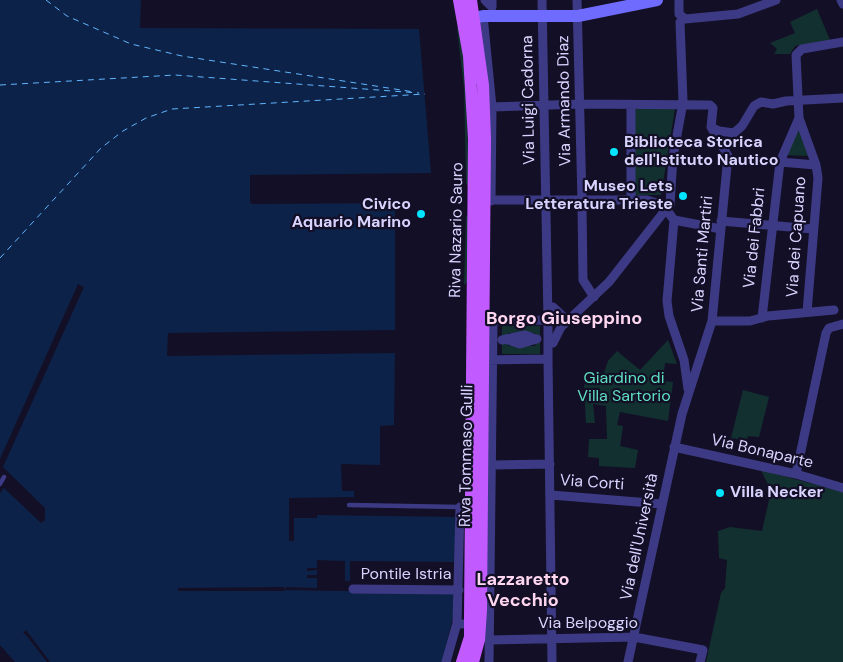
<!DOCTYPE html>
<meta charset="utf-8">
<style>
body{margin:0}
canvas{display:block;background:#130f26}
</style>
<canvas width="843" height="662"></canvas>
<script>
const ctx = document.querySelector('canvas').getContext('2d');
ctx.lineJoin = 'round';
function paint(path, color) {
  ctx.fillStyle = color;
  ctx.fill(path, 'evenodd');
}
function poly(rows) {
  const path = new Path2D();
  for (const r of rows) {
    path.moveTo(r[0], r[1]);
    for (let i = 2; i < r.length; i += 2) path.lineTo(r[i], r[i + 1]);
  }
  return path;
}
function strokePath(path, color, width, dash) {
  ctx.strokeStyle = color;
  ctx.lineWidth = width;
  ctx.lineCap = dash ? 'butt' : 'round';
  ctx.setLineDash(dash || []);
  ctx.stroke(path);
}
function label(font, color, halo, rows, align = 'center') {
  ctx.font = font + ' "DM Sans",sans-serif';
  ctx.lineWidth = 4.5;
  ctx.setLineDash([]);
  ctx.textBaseline = 'middle';
  ctx.strokeStyle = halo;
  ctx.fillStyle = color;
  for (const [text, x, y, turn = 0] of rows) {
    ctx.save();
    ctx.translate(x, y);
    ctx.rotate((+turn || 0) * Math.PI / 180);
    ctx.textAlign = isNaN(turn) ? turn : align;
    if (halo) ctx.strokeText(text, 0, 0);
    ctx.fillText(text, 0, 0);
    ctx.restore();
  }
}
paint(poly([
 [817,9,830,40,795,46,790,54,774,54,777,49,770,43,795,33,790,22],
 [457,28,460,28,466,73,469,186,466,184,464,88],
 [635,109,675,109,661,195,635,195],
 [799,125,808,156,786,155],
 [466,216,469,217,468,281,464,285],
 [502,326,540,326,540,338,536,338,535,333,508,333,507,338,502,338],
 [668,340,677,364,665,363,663,381,673,382,668,421,620,412,617,425,623,426,620,446,638,450,635,468,599,466,599,458,588,457,589,439,607,439,606,406,593,404,595,423,586,423,584,386,587,379,595,377,596,372,604,373,608,361,617,351,640,370],
 [536,341,540,341,540,354,502,354,502,342,507,342,508,346,535,346],
 [743,390,769,397,759,437,748,436,747,439,739,437,738,439,731,438],
 [761,470,843,492,843,662,706,662,721,593,725,588,727,560,719,558,718,531,730,527,762,531,771,491]
]), '#12302f');
paint(poly([
 [0,0,141,0,140,28,419,29,431,173,250,175,250,202,252,204,395,203,395,330,168,333,167,356,395,353,394,425,380,426,380,465,341,464,342,491,354,491,354,497,289,498,289,541,294,541,294,518,317,518,317,515,455,517,455,562,350,561,350,581,345,581,345,561,317,560,317,568,307,568,307,571,317,570,317,575,307,575,307,578,317,578,317,588,286,587,285,590,455,593,455,609,442,662,50,662,26,630,23,633,26,635,47,662,15,662,0,645,0,493,4,488,41,523,45,520,45,508,3,467,84,287,78,284,0,459]
]), '#0c2248');
paint(poly([
 [284,587,285,591,178,591,178,588]
]), '#130f26');
strokePath(poly([
 [46,0,67,16,131,44,182,56,414,92],
 [0,85,175,75,419,93],
 [0,258,101,148,123,131,146,118,172,109,425,94]
]), '#62b6ff', 1, [6, 5]);
strokePath(poly([
 [0,484,4,477],
 [349,505,460,507]
]), '#3d3a85', 4.5);
strokePath(poly([
 [485,0,492,7,492,0],
 [542,0,548,320],
 [577,0,582,201],
 [679,0,679,14,685,19,738,14,776,0],
 [841,0,843,4],
 [483,16,492,107,491,201],
 [680,22,683,101],
 [492,107,581,104,710,105,713,108,711,127,728,156,712,321,682,414,628,662],
 [631,108,631,197],
 [799,118,780,162,816,165,799,118,796,55,802,49,843,42],
 [711,127,719,131,734,133,742,126,754,106,761,102,773,104,786,101,843,98],
 [481,200,647,200,663,205,674,220],
 [582,205,583,280,594,297],
 [670,205,673,157,682,108],
 [674,220,667,301,669,316,684,360,688,389],
 [674,220,721,229],
 [721,221,813,229],
 [553,307,568,321],
 [807,312,818,178,816,165],
 [762,318,780,162],
 [548,320,548,359,484,360,472,321,548,320],
 [712,321,750,321,768,316,834,310],
 [502,340,525,335,535,339],
 [508,340,520,344,537,339],
 [553,343,561,327,609,282,663,213],
 [548,359,552,662],
 [674,447,796,474,843,488],
 [492,465,550,464],
 [796,474,826,333,829,328,843,324],
 [551,495,662,504],
 [353,589,459,590],
 [457,623,460,507],
 [489,640,634,637,703,650,700,662],
 [446,662,457,623,462,624],
 [489,662,493,321]
]), '#3d3a85', 9);
strokePath(poly([
 [464,20,483,16,578,16,657,0]
]), '#6f6bff', 12);
strokePath(poly([
 [459,0,469,56,474,139,470,619,470,637,462,662],
 [471,0,483,85,485,139,481,610,479,640,473,662]
]), '#c25bff', 12);
for (const [x, y, r, color] of [
 [614,152,5,"#00e5ff"],
 [683,196,5,"#00e5ff"],
 [421,214,5,"#00e5ff"],
 [720,493,5,"#00e5ff"]
]) {
  const dot = new Path2D();
  dot.arc(x, y, r, 0, 2 * Math.PI);
  ctx.fillStyle = color;
  ctx.fill(dot);
  strokePath(dot, '#130f26', 2);
}
label('16px', '#d9d4ff', '#130f26', [
 ["Via Luigi Cadorna",529,100,-91],
 ["Via Armando Diaz",565,101,-91],
 ["Riva Nazario Sauro",457,230,-89],
 ["Via dei Capuano",797,237,-86],
 ["Via dei Fabbri",755,238,-84],
 ["Via Santi Martiri",703,254,-85],
 ["Via Bonaparte",762,452,13],
 ["Riva Tommaso Gulli",467,456,-89],
 ["Via Corti",592,483,4],
 ["Via dell'Università",640,537,-78],
 ["Pontile Istria",406,575],
 ["Via Belpoggio",588,624]
]);
label('bold 16px', '#d9d4ff', '#130f26', [
 ["Biblioteca Storica",624,143],
 ["dell'Istituto Nautico",624,161],
 ["Museo Lets",673,187,"right"],
 ["Letteratura Trieste",673,205,"right"],
 ["Civico",411,205,"right"],
 ["Aquario Marino",411,223,"right"],
 ["Villa Necker",730,493]
], 'left');
label('16px', '#5fe0c0', '#130f26', [
 ["Giardino di",624,379],
 ["Villa Sartorio",624,397]
]);
label('bold 18px', '#ffd6f0', '#130f26', [
 ["Borgo Giuseppino",564,319],
 ["Lazzaretto",523,580],
 ["Vecchio",523,601]
]);
</script>
